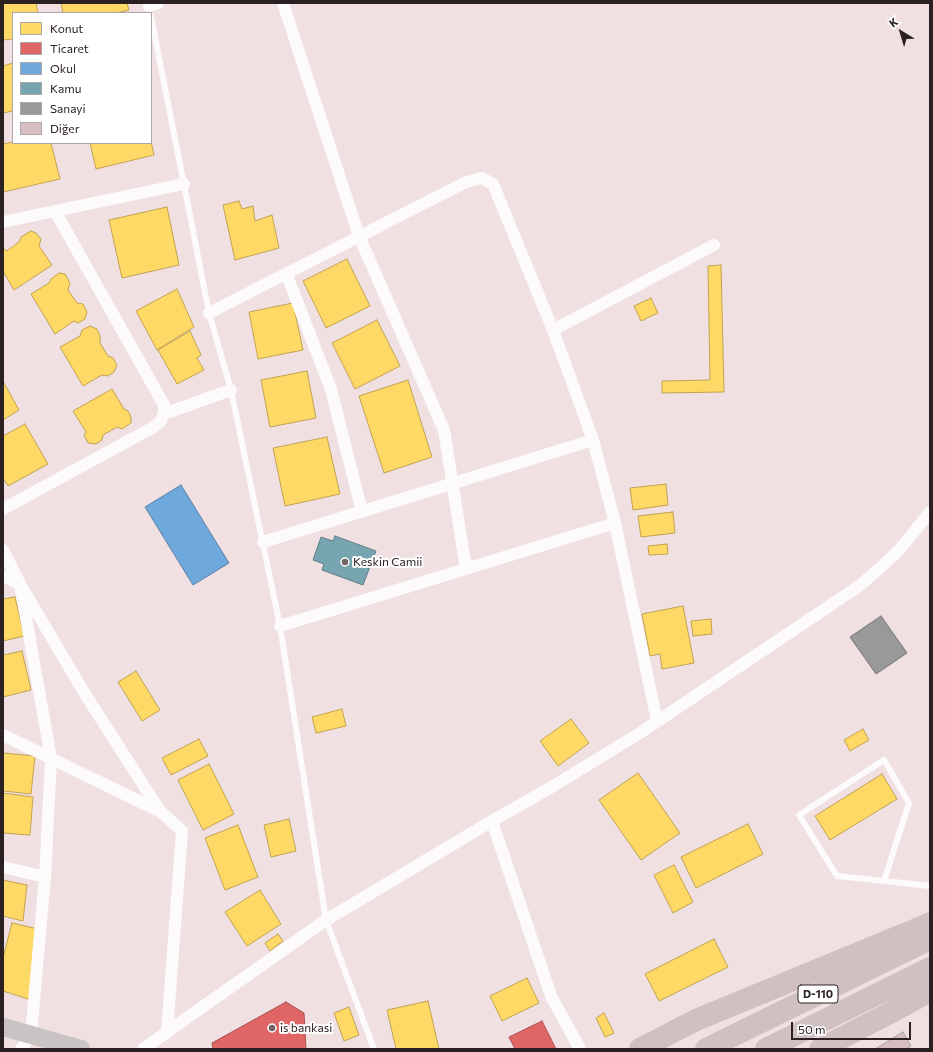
<!DOCTYPE html>
<meta charset="utf-8">
<style>
body{margin:0}
#map{position:relative;width:933px;height:1052px;overflow:hidden;background:#f0e0e2;font-family:Commissioner,sans-serif}
canvas{display:block}
.frame{position:absolute;inset:0;border:4px solid #2c2122;pointer-events:none}
.legend{position:absolute;left:12px;top:12px;width:140px;height:132px;box-sizing:border-box;background:#fff;border:1px solid #aba6a7;margin:0;padding:5px 7px;list-style:none;font-size:12px;color:#2c2122}
.legend li{display:flex;align-items:center;gap:8px;height:20px}
.legend b{width:20px;border:1px solid #aba6a7}
.north{position:absolute;left:881px;top:12px;width:40px;height:40px;-webkit-text-stroke:3px #fff;paint-order:stroke;rotate:322deg;font-size:11px;font-weight:700;line-height:16px;text-align:center;color:#2c2122}
.north::after{content:'';display:block;margin:auto;width:14px;height:18px;background:#2c2122;clip-path:polygon(50% 0,100% 100%,50% 72%,0 100%)}
.scale{position:absolute;left:791px;top:1022px;width:120px;height:18px;box-sizing:border-box;border:2px solid #2c2122;border-top:0;padding-left:5px;font-size:12px;line-height:14px;white-space:nowrap;color:#2c2122;-webkit-text-stroke:3px #fff;paint-order:stroke}
</style>
<div id="map">
<canvas width="933" height="1052"></canvas>
<div class="frame"></div>
<ul class="legend">
<li><b style="height:11px;background:#ffd966"></b>Konut</li>
<li><b style="height:11px;background:#e06666"></b>Ticaret</li>
<li><b style="height:11px;background:#6fa8dc"></b>Okul</li>
<li><b style="height:11px;background:#76a5af"></b>Kamu</li>
<li><b style="height:11px;background:#999"></b>Sanayi</li>
<li><b style="height:11px;background:#d6bec2"></b>Diğer</li>
</ul>
<div class="north">K</div>
<div class="scale">50 m</div>
</div>
<script>
const ctx = document.querySelector('canvas').getContext('2d');
ctx.lineJoin = 'round';
function paint(path, color) {
  ctx.fillStyle = color;
  ctx.fill(path, 'evenodd');
}
function poly(rows) {
  const path = new Path2D();
  for (const r of rows) {
    path.moveTo(r[0], r[1]);
    for (let i = 2; i < r.length; i += 2) path.lineTo(r[i], r[i + 1]);
  }
  return path;
}
function strokePath(path, color, width, dash) {
  ctx.strokeStyle = color;
  ctx.lineWidth = width;
  ctx.lineCap = dash ? 'butt' : 'round';
  ctx.setLineDash(dash || []);
  ctx.stroke(path);
}
function label(font, color, halo, rows, align = 'center') {
  ctx.font = font + ' Commissioner,sans-serif';
  ctx.lineWidth = 4;
  ctx.setLineDash([]);
  ctx.textBaseline = 'middle';
  ctx.strokeStyle = halo;
  ctx.fillStyle = color;
  for (const [text, x, y, turn = 0] of rows) {
    ctx.save();
    ctx.translate(x, y);
    ctx.rotate((+turn || 0) * Math.PI / 180);
    ctx.textAlign = isNaN(turn) ? turn : align;
    if (halo) ctx.strokeText(text, 0, 0);
    ctx.fillText(text, 0, 0);
    ctx.restore();
  }
}
const homes = poly([
 [3,3,36,3,38,13,13,13,13,39,3,40,3,3],
 [61,3,127,3,129,10,116,13,63,13,61,3],
 [13,63,13,111,3,113,3,66,13,63],
 [151,141,154,155,96,169,90,143,151,143,151,141],
 [13,142,13,143,51,143,60,179,3,192,3,144,13,142],
 [239,201,242,209,253,206,255,221,272,215,279,248,235,260,223,205,239,201],
 [167,207,179,265,122,278,109,220,167,207],
 [31,231,36,233,41,239,39,246,52,265,14,290,3,271,3,248,7,251,20,241,21,237,31,231],
 [347,259,370,306,326,328,303,281,347,259],
 [721,265,724,392,662,393,662,381,710,380,708,266,721,265],
 [59,273,65,274,70,283,68,290,77,303,83,304,87,312,85,319,78,323,74,321,55,334,31,294,49,283,51,279,59,273],
 [177,289,194,327,157,350,136,311,177,289],
 [651,298,658,313,641,321,634,306,651,298],
 [293,303,303,350,258,359,249,312,293,303],
 [377,320,400,366,355,389,332,343,377,320],
 [90,326,97,329,100,336,100,343,108,356,113,358,117,365,114,372,108,376,102,375,83,386,60,347,80,336,82,330,90,326],
 [190,331,201,355,197,358,204,370,177,384,158,350,190,331],
 [307,371,316,418,270,427,261,380,307,371],
 [408,380,432,457,384,473,359,396,408,380],
 [3,381,19,410,3,420,3,381],
 [112,389,124,409,128,411,131,417,131,423,122,429,117,427,103,435,102,440,96,444,88,443,84,435,86,432,73,411,112,389],
 [25,424,48,464,8,486,3,478,3,436,25,424],
 [327,437,340,494,285,506,273,448,327,437],
 [666,484,668,505,633,510,630,488,666,484],
 [673,512,675,533,641,537,638,516,673,512],
 [667,544,668,554,649,555,648,546,667,544],
 [15,597,24,636,3,641,3,599,15,597],
 [683,606,694,663,662,669,660,654,650,656,642,614,683,606],
 [711,619,712,634,693,636,691,621,711,619],
 [22,651,31,690,3,697,3,655,22,651],
 [136,671,160,710,142,721,118,682,136,671],
 [342,709,346,726,316,733,312,717,342,709],
 [571,719,589,743,558,766,540,741,571,719],
 [863,729,869,740,850,751,844,740,863,729],
 [199,739,208,756,171,775,162,758,199,739],
 [3,753,35,756,31,794,3,791,3,753],
 [209,764,234,814,203,830,178,780,209,764],
 [638,773,680,833,641,860,599,800,638,773],
 [882,774,897,799,830,840,815,816,882,774],
 [3,793,33,797,30,835,3,833,3,793],
 [289,819,296,851,271,857,264,825,289,819],
 [748,824,763,854,696,888,681,857,748,824],
 [238,825,258,877,225,890,205,838,238,825],
 [674,865,693,902,673,913,654,875,674,865],
 [3,880,27,885,23,921,3,916,3,880],
 [260,890,281,924,247,946,225,912,260,890],
 [12,923,38,929,31,1000,3,991,3,958,12,923],
 [278,934,283,941,270,951,265,943,278,934],
 [714,939,728,967,659,1001,645,974,714,939],
 [527,978,539,1003,502,1021,490,996,527,978],
 [428,1001,439,1049,396,1049,387,1010,428,1001],
 [349,1007,359,1035,344,1041,334,1013,349,1007],
 [604,1013,614,1033,605,1037,596,1018,604,1013]
]);
paint(homes, '#ffd966');
strokePath(homes, '#c0a252', 1);
const shops = poly([
 [286,1002,304,1013,306,1049,213,1049,212,1043,286,1002],
 [542,1021,556,1049,515,1049,509,1037,542,1021]
]);
paint(shops, '#e06666');
strokePath(shops, '#aa5152', 1);
const schools = poly([
 [181,485,229,563,193,585,145,507,181,485]
]);
paint(schools, '#6fa8dc');
strokePath(schools, '#5b80a4', 1);
const public = poly([
 [335,536,376,551,363,585,322,570,324,564,313,560,321,537,333,541,335,536]
]);
paint(public, '#76a5af');
strokePath(public, '#607d85', 1);
const industry = poly([
 [881,616,907,653,876,674,850,637,881,616]
]);
paint(industry, '#999');
strokePath(industry, '#787575', 1);
const building = poly([
 [903,1032,911,1046,906,1049,875,1049,903,1032]
]);
paint(building, '#d6bec2');
strokePath(building, '#aca0a2', 1);
strokePath(poly([
 [151,16,209,313,231,390,280,626,326,920,374,1049],
 [884,881,909,803,884,760,799,815,837,876,884,881,930,886]
]), '#fdfafb', 6);
strokePath(poly([
 [283,3,359,236,444,430,466,569],
 [149,6,158,3],
 [55,211,184,184],
 [3,222,55,211,164,405,164,414,160,422,152,428,3,509],
 [286,273,331,389,362,512],
 [209,313,466,182,482,178,493,184,553,330,593,440,615,523,657,721],
 [553,330,714,245],
 [164,414,231,390],
 [263,542,593,440],
 [3,550,20,584,85,694,160,811],
 [3,576,20,584,51,758,45,877,31,1035,21,1049],
 [280,626,615,523],
 [3,735,161,812,182,831,167,1033],
 [492,821,551,996,580,1049],
 [3,867,45,877],
 [143,1049,326,920,492,821,555,785,640,733,859,586,880,568,900,549,930,512]
]), '#fdfafb', 12);
strokePath(poly([
 [3,1027,81,1049]
]), '#c9c3c4', 18);
strokePath(poly([
 [640,1049,696,1020,912,931,930,923],
 [706,1049,930,939],
 [766,1049,930,968],
 [820,1049,884,1016,930,991]
]), '#d0c0c2', 22);
for (const [x, y, r, color] of [
 [345,562,4,"#716465"],
 [272,1028,4,"#716465"]
]) {
  const dot = new Path2D();
  dot.arc(x, y, r, 0, 2 * Math.PI);
  ctx.fillStyle = color;
  ctx.fill(dot);
  strokePath(dot, '#fff', 1.5);
}
for (const [x, y, w] of [
 [818,994,40]
]) {
  const box = new Path2D();
  box.roundRect(x - w / 2, y - 9, w, 18, 3);
  ctx.fillStyle = '#fff';
  ctx.fill(box);
  strokePath(box, '#2c2122', 1);
}
label('bold 11px', '#2c2122', null, [
 ["D-110",818,994]
]);
label('12px', '#2c2122', '#fff', [
 ["Keskin Camii",353,562],
 ["is bankasi",280,1028]
], 'left');
</script>
